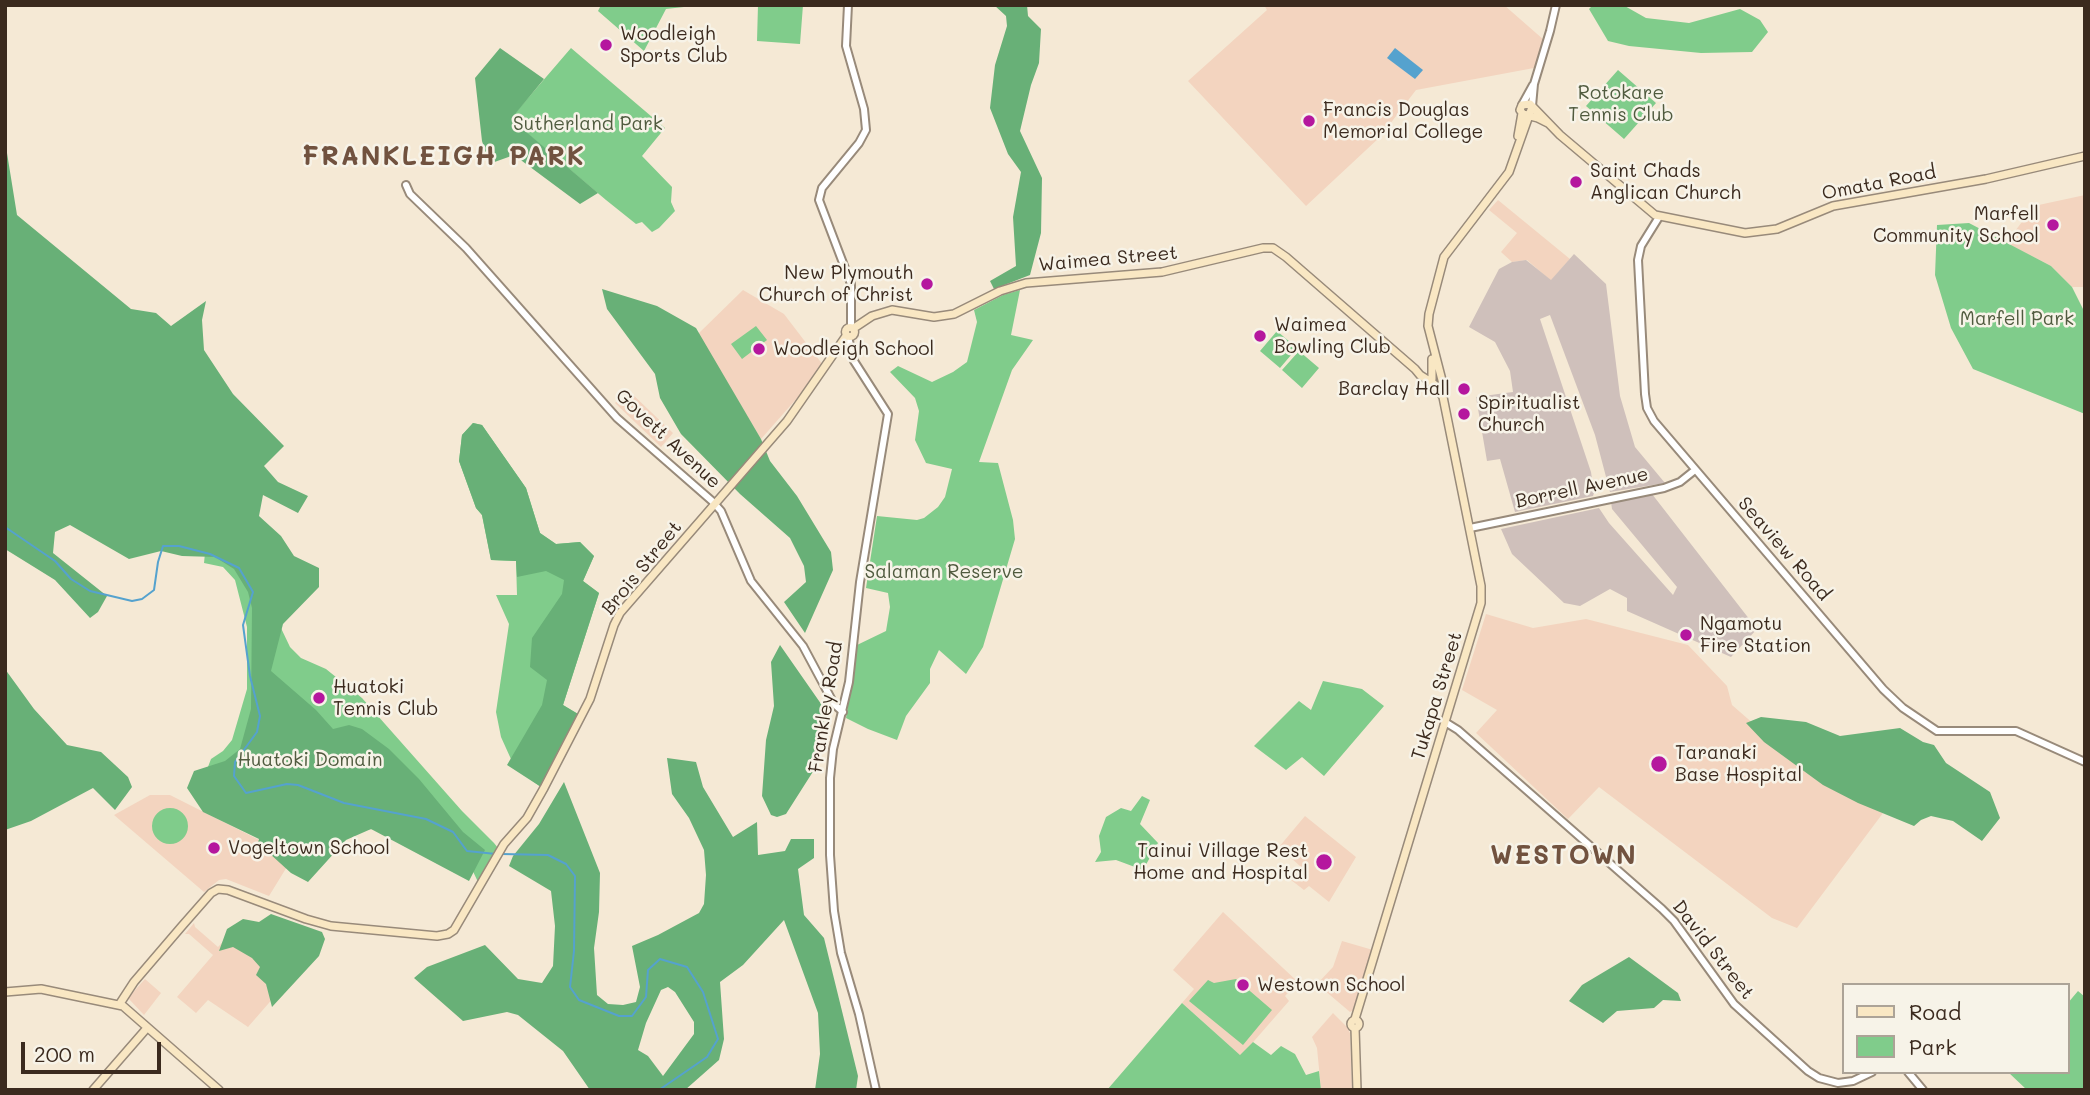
<!DOCTYPE html>
<style>
body{margin:0}
#map{position:relative;width:2090px;height:1095px;overflow:hidden;background:#f5e9d5;font-family:Mali,sans-serif}
canvas{display:block}
.frame{position:absolute;inset:0;border:7px solid #3b2a1e;pointer-events:none}
.legend{position:absolute;left:1842px;top:983px;width:228px;height:91px;box-sizing:border-box;background:#f7f3e8;border:2px solid #aca397;margin:0;padding:9px 12px;list-style:none;font-size:21px;color:#3b2a1e}
.legend li{display:flex;align-items:center;gap:14px;height:35px}
.legend b{width:35px;border:2px solid #aca397}
.scale{position:absolute;left:21px;top:1042px;width:140px;height:32px;box-sizing:border-box;border:4px solid #3b2a1e;border-top:0;padding-left:9px;font-size:21px;line-height:24px;white-space:nowrap;color:#3b2a1e;-webkit-text-stroke:5px #f7f3e8;paint-order:stroke}
</style>
<div id="map">
<canvas width="2090" height="1095"></canvas>
<div class="frame"></div>
<ul class="legend">
<li><b style="height:9px;background:#f9e7c3"></b>Road</li>
<li><b style="height:19px;background:#80cc8b"></b>Park</li>
</ul>
<div class="scale">200 m</div>
</div>
<script>
const ctx = document.querySelector('canvas').getContext('2d');
ctx.lineJoin = 'round';
function paint(path, color) {
  ctx.fillStyle = color;
  ctx.fill(path, 'evenodd');
}
function poly(rows) {
  const path = new Path2D();
  for (const r of rows) {
    if (r.length === 3) {
      path.moveTo(r[0] + r[2], r[1]);
      path.arc(r[0], r[1], r[2], 0, 2 * Math.PI);
      continue;
    }
    path.moveTo(r[0], r[1]);
    for (let i = 2; i < r.length; i += 2) path.lineTo(r[i], r[i + 1]);
  }
  return path;
}
function strokePath(path, color, width, dash) {
  ctx.strokeStyle = color;
  ctx.lineWidth = width;
  ctx.lineCap = dash ? 'butt' : 'round';
  ctx.setLineDash(dash || []);
  ctx.stroke(path);
}
function label(font, color, halo, rows, align = 'center') {
  ctx.font = font + ' Mali,sans-serif';
  ctx.lineWidth = 5;
  ctx.setLineDash([]);
  ctx.textBaseline = 'middle';
  ctx.strokeStyle = halo;
  ctx.fillStyle = color;
  for (const [text, x, y, turn = 0] of rows) {
    ctx.save();
    ctx.translate(x, y);
    ctx.rotate((+turn || 0) * Math.PI / 180);
    ctx.textAlign = isNaN(turn) ? turn : align;
    if (halo) ctx.strokeText(text, 0, 0);
    ctx.fillText(text, 0, 0);
    ctx.restore();
  }
}
paint(poly([
 [1264,5,1504,5,1544,40,1534,68,1416,90,1380,137,1306,206,1188,81,1267,10],
 [2085,195,2085,287,2072,287,2051,266,2006,243,2034,206],
 [1498,200,1570,259,1551,281,1527,260,1512,262,1501,252,1517,233,1489,210],
 [743,290,784,314,823,365,798,397,761,439,698,334],
 [628,390,673,433,661,447,615,403],
 [1486,614,1533,628,1586,619,1688,645,1727,686,1732,705,1779,746,1883,813,1797,928,1772,918,1599,787,1568,819,1476,733,1497,710,1462,690],
 [150,795,170,795,293,857,269,896,226,879,219,880,204,892,114,815],
 [1305,816,1356,857,1329,902,1309,886,1304,890,1291,880,1301,867,1279,847],
 [1223,912,1298,982,1285,996,1289,1001,1241,1056,1182,1003,1194,989,1173,970],
 [194,923,195,927,218,947,230,934,288,981,248,1027,208,1000,196,1013,177,997,213,955,189,934,185,934],
 [1342,941,1373,950,1355,1010,1350,1012,1317,984,1333,967],
 [145,979,161,993,144,1015,128,998],
 [1333,1013,1347,1027,1350,1033,1352,1089,1321,1089,1317,1048,1312,1037]
]), '#f3d4bf');
paint(poly([
 [1574,254,1606,284,1620,396,1635,447,1665,483,1610,492,1595,435,1550,315,1540,319,1591,472,1594,493,1593,496,1515,512,1500,459,1487,461,1476,397,1513,392,1510,371,1495,342,1469,327,1499,269,1512,262,1526,260,1551,280],
 [1652,494,1757,629,1731,657,1627,611,1627,598,1610,589,1580,606,1564,603,1512,554,1501,529,1599,508,1609,523,1673,595,1677,587,1612,509,1611,502]
]), '#cfc0bb');
paint(poly([
 [601,5,702,5,666,9,644,51,598,11],
 [758,5,803,5,800,44,757,41],
 [1593,5,1623,5,1646,18,1689,23,1740,9,1760,20,1768,32,1752,52,1701,53,1629,46,1608,41,1589,9],
 [571,48,665,128,642,156,672,187,671,202,675,211,659,228,652,232,642,222,636,224,606,200,510,119],
 [1618,70,1656,103,1624,139,1586,106],
 [1969,223,2051,266,2072,287,2085,313,2085,414,1973,369,1951,328,1935,275,1937,225],
 [1020,290,1011,335,1033,340,1012,370,979,462,998,463,1013,520,1015,539,983,647,966,674,939,650,930,669,930,683,906,716,897,740,868,729,846,718,857,645,886,631,890,607,888,593,866,588,877,516,917,520,924,518,938,507,945,497,952,469,926,463,915,440,919,411,915,398,890,372,898,366,932,382,953,372,967,362,977,322,974,310,1003,295],
 [756,326,767,340,742,359,731,344],
 [1277,331,1297,348,1280,368,1260,351],
 [1299,351,1319,368,1302,388,1282,370],
 [473,423,482,425,526,488,540,533,556,544,580,542,594,556,583,581,599,593,563,705,578,714,541,787,515,768,501,737,496,712,509,624,496,595,517,595,516,561,491,560,482,515,476,508,459,461,462,435],
 [218,540,280,626,290,647,301,658,326,669,362,698,462,811,494,843,498,848,478,882,469,863,408,828,347,830,206,772,211,759,223,751,232,740,247,689,247,627,235,580,223,567,204,563,206,543],
 [1323,681,1362,689,1384,706,1324,776,1302,757,1286,770,1254,746,1299,701,1311,710],
 [1142,796,1150,800,1140,824,1158,843,1143,870,1116,860,1095,862,1101,852,1099,836,1106,817,1121,808,1131,811],
 [170,826,18],
 [1236,979,1272,1010,1243,1045,1189,1001,1208,980,1214,983],
 [2078,991,2085,997,2085,1090,2027,1090,2008,1072,2067,1072,2067,1004],
 [1182,1003,1240,1055,1253,1042,1271,1055,1281,1046,1295,1054,1306,1075,1319,1071,1321,1090,1107,1090]
]), '#80cc8b');
paint(poly([
 [994,5,1027,5,1028,16,1041,29,1039,63,1031,85,1020,131,1042,178,1041,233,1030,275,994,289,990,281,1016,266,1013,217,1021,172,1008,154,990,108,995,65,1007,26,1006,16],
 [500,48,544,79,511,119,598,193,580,204,514,155,489,164,482,141,475,78],
 [7,153,17,215,131,309,156,313,171,326,206,301,202,320,204,350,233,394,284,446,264,466,278,482,308,496,298,513,263,495,259,516,281,536,294,556,319,568,319,587,283,624,271,671,316,710,333,729,349,725,362,729,389,749,419,779,463,832,485,850,469,881,371,829,346,840,308,882,291,873,258,843,259,839,203,812,187,788,194,771,225,761,240,749,251,709,252,608,248,592,234,569,215,557,182,556,161,551,129,559,70,525,55,532,53,553,107,596,98,612,90,618,55,580,5,549,5,154],
 [602,289,657,306,696,328,761,439,770,461,797,496,831,552,833,570,805,633,784,602,806,582,804,566,790,538,740,494,681,434,660,398,655,374,607,309],
 [473,423,482,425,526,488,540,533,556,544,580,542,594,556,583,581,599,593,563,705,578,714,541,787,507,765,542,705,547,680,530,667,532,638,562,594,564,580,546,571,517,577,516,561,491,560,482,515,476,508,459,461,462,435],
 [780,645,826,711,814,770,786,814,777,817,771,815,762,796,766,740,774,706,771,662],
 [5,669,34,709,67,745,101,752,128,777,132,787,115,810,93,788,31,821,5,830],
 [1761,717,1806,722,1840,736,1900,728,1923,742,1934,745,1946,763,1990,792,2000,818,1982,841,1953,821,1931,816,1921,820,1914,826,1858,803,1823,785,1764,742,1746,723],
 [667,758,696,762,703,787,733,837,757,822,758,855,785,851,791,839,814,839,814,858,798,869,804,915,824,938,858,1076,856,1090,815,1090,820,1054,818,1013,784,920,743,965,720,982,724,1039,719,1060,685,1090,590,1090,563,1051,518,1015,507,1012,463,1021,414,978,427,967,485,945,518,979,542,983,553,966,555,926,551,891,509,866,513,856,539,824,564,782,600,873,599,912,594,948,597,995,608,1004,623,1005,636,1002,640,987,632,946,658,935,699,913,704,904,706,875,704,850,689,818,672,794],
 [668,987,675,992,694,1022,694,1034,663,1076,648,1056,638,1050,646,1023,661,990],
 [271,914,322,932,325,939,319,956,272,1007,266,984,256,975,260,967,252,958,233,947,219,951,227,929,243,919,259,922],
 [1629,957,1678,993,1681,1001,1663,1000,1654,1008,1617,1011,1603,1023,1569,1001,1582,985]
]), '#68b077');
paint(poly([
 [1395,48,1423,70,1415,79,1387,58]
]), '#55a2ce');
strokePath(poly([
 [5,527,55,561,71,579,90,591,132,601,142,599,154,590,158,562,163,546,179,546,210,554,239,568,253,592,243,625,250,676,260,716,257,732,235,762,234,776,246,793,287,784,298,785,344,803,426,819,453,832,467,851,496,854],
 [502,854,548,855,566,864,575,876,574,951,570,987,579,1000,619,1016,632,1016,646,997,648,970,660,959,687,967,703,992,718,1039,707,1057,659,1090]
]), '#55a2ce', 2);
const tertiary = poly([
 [848,5,846,46,864,109,866,130,859,143,822,188,819,200,851,284,851,327],
 [1522,105,1533,85],
 [1532,106,1534,84,1550,31,1556,5],
 [406,185,410,194,466,248,617,418,712,501,721,511,751,581,803,646,834,704,843,712],
 [1659,217,1641,246,1638,260,1645,394,1647,408,1654,421,1883,689,1903,708,1937,731,2016,731,2085,762],
 [848,337,854,361,888,414,860,582,849,682,833,749,830,778,830,855,834,911,841,953,859,1014,876,1090],
 [1470,528,1664,488,1680,482,1695,470],
 [1445,722,1458,730,1662,909,1674,921,1734,1004,1808,1071,1819,1078,1838,1083,1853,1081,1872,1072],
 [1908,1072,1923,1090]
]);
const secondary = poly([
 [1548,123,1538,118,1523,114,1520,110,1522,105,1530,104,1560,135,1655,215,1745,233,1777,229,1833,206,1986,179,2085,156],
 [1518,136,1522,113],
 [850,332,4.5],
 [854,328,872,316,892,310,934,317,954,314,1000,291,1026,283,1162,272,1263,248,1273,248,1286,257,1415,369,1420,375,1434,384,1443,397],
 [1432,359,1432,379],
 [5,992,41,989,123,1006,219,1090],
 [119,1005,134,982,182,926,211,893,218,889,228,890,306,919,331,926,437,936,448,934,454,930,504,844,527,818,544,788,590,699,614,625,620,613,787,421,846,336],
 [1355,1019,1481,603,1481,586,1443,397,1444,388,1428,326,1429,314,1444,257,1509,172,1532,107],
 [1355,1024,4],
 [1355,1028,1357,1090],
 [93,1090,147,1028]
]);
strokePath(tertiary, '#988a7a', 10);
strokePath(secondary, '#988a7a', 10);
strokePath(tertiary, '#fff', 6);
strokePath(secondary, '#f9e7c3', 7);
for (const [x, y, r, color] of [
 [606,45,7,"#b5179e"],
 [1309,121,7,"#b5179e"],
 [1576,182,7,"#b5179e"],
 [2053,225,7,"#b5179e"],
 [927,284,7,"#b5179e"],
 [1260,336,7,"#b5179e"],
 [759,349,7,"#b5179e"],
 [1464,389,7,"#b5179e"],
 [1464,414,7,"#b5179e"],
 [1686,635,7,"#b5179e"],
 [319,698,7,"#b5179e"],
 [1659,764,9,"#b5179e"],
 [214,848,7,"#b5179e"],
 [1324,862,9,"#b5179e"],
 [1243,985,7,"#b5179e"]
]) {
  const dot = new Path2D();
  dot.arc(x, y, r, 0, 2 * Math.PI);
  ctx.fillStyle = color;
  ctx.fill(dot);
  strokePath(dot, '#f7f3e8', 2.5);
}
label('19px', '#3b2a1e', '#f7f3e8', [
 ["Woodleigh",620,34],
 ["Sports Club",620,56],
 ["Francis Douglas",1323,110],
 ["Memorial College",1323,132],
 ["Saint Chads",1590,171],
 ["Anglican Church",1590,193],
 ["Marfell",2039,214,"right"],
 ["Community School",2039,236,"right"],
 ["New Plymouth",913,273,"right"],
 ["Church of Christ",913,295,"right"],
 ["Waimea",1274,325],
 ["Bowling Club",1274,347],
 ["Woodleigh School",773,349],
 ["Barclay Hall",1450,389,"right"],
 ["Spiritualist",1478,403],
 ["Church",1478,425],
 ["Ngamotu",1700,624],
 ["Fire Station",1700,646],
 ["Huatoki",333,687],
 ["Tennis Club",333,709],
 ["Taranaki",1675,753],
 ["Base Hospital",1675,775],
 ["Vogeltown School",228,848],
 ["Tainui Village Rest",1308,851,"right"],
 ["Home and Hospital",1308,873,"right"],
 ["Westown School",1257,985]
], 'left');
label('19px', '#505b3f', '#f7f3e8', [
 ["Rotokare",1621,93],
 ["Tennis Club",1621,115],
 ["Sutherland Park",588,124],
 ["Marfell Park",2017,319],
 ["Salaman Reserve",944,572],
 ["Huatoki Domain",310,760]
]);
label('19px', '#3b2a1e', '#f7f3e8', [
 ["Omata Road",1879,183,-11],
 ["Waimea Street",1108,259,-5],
 ["Govett Avenue",668,439,43],
 ["Borrell Avenue",1582,488,-12],
 ["Seaview Road",1784,549,49],
 ["Brois Street",642,568,-51],
 ["Tukapa Street",1437,696,-73],
 ["Frankley Road",826,707,-81],
 ["David Street",1713,950,52]
]);
ctx.letterSpacing = '2px';
label('bold 26px', '#71523f', '#f7f3e8', [
 ["FRANKLEIGH PARK",444,157],
 ["WESTOWN",1564,856]
]);
ctx.letterSpacing = '0px';
</script>
